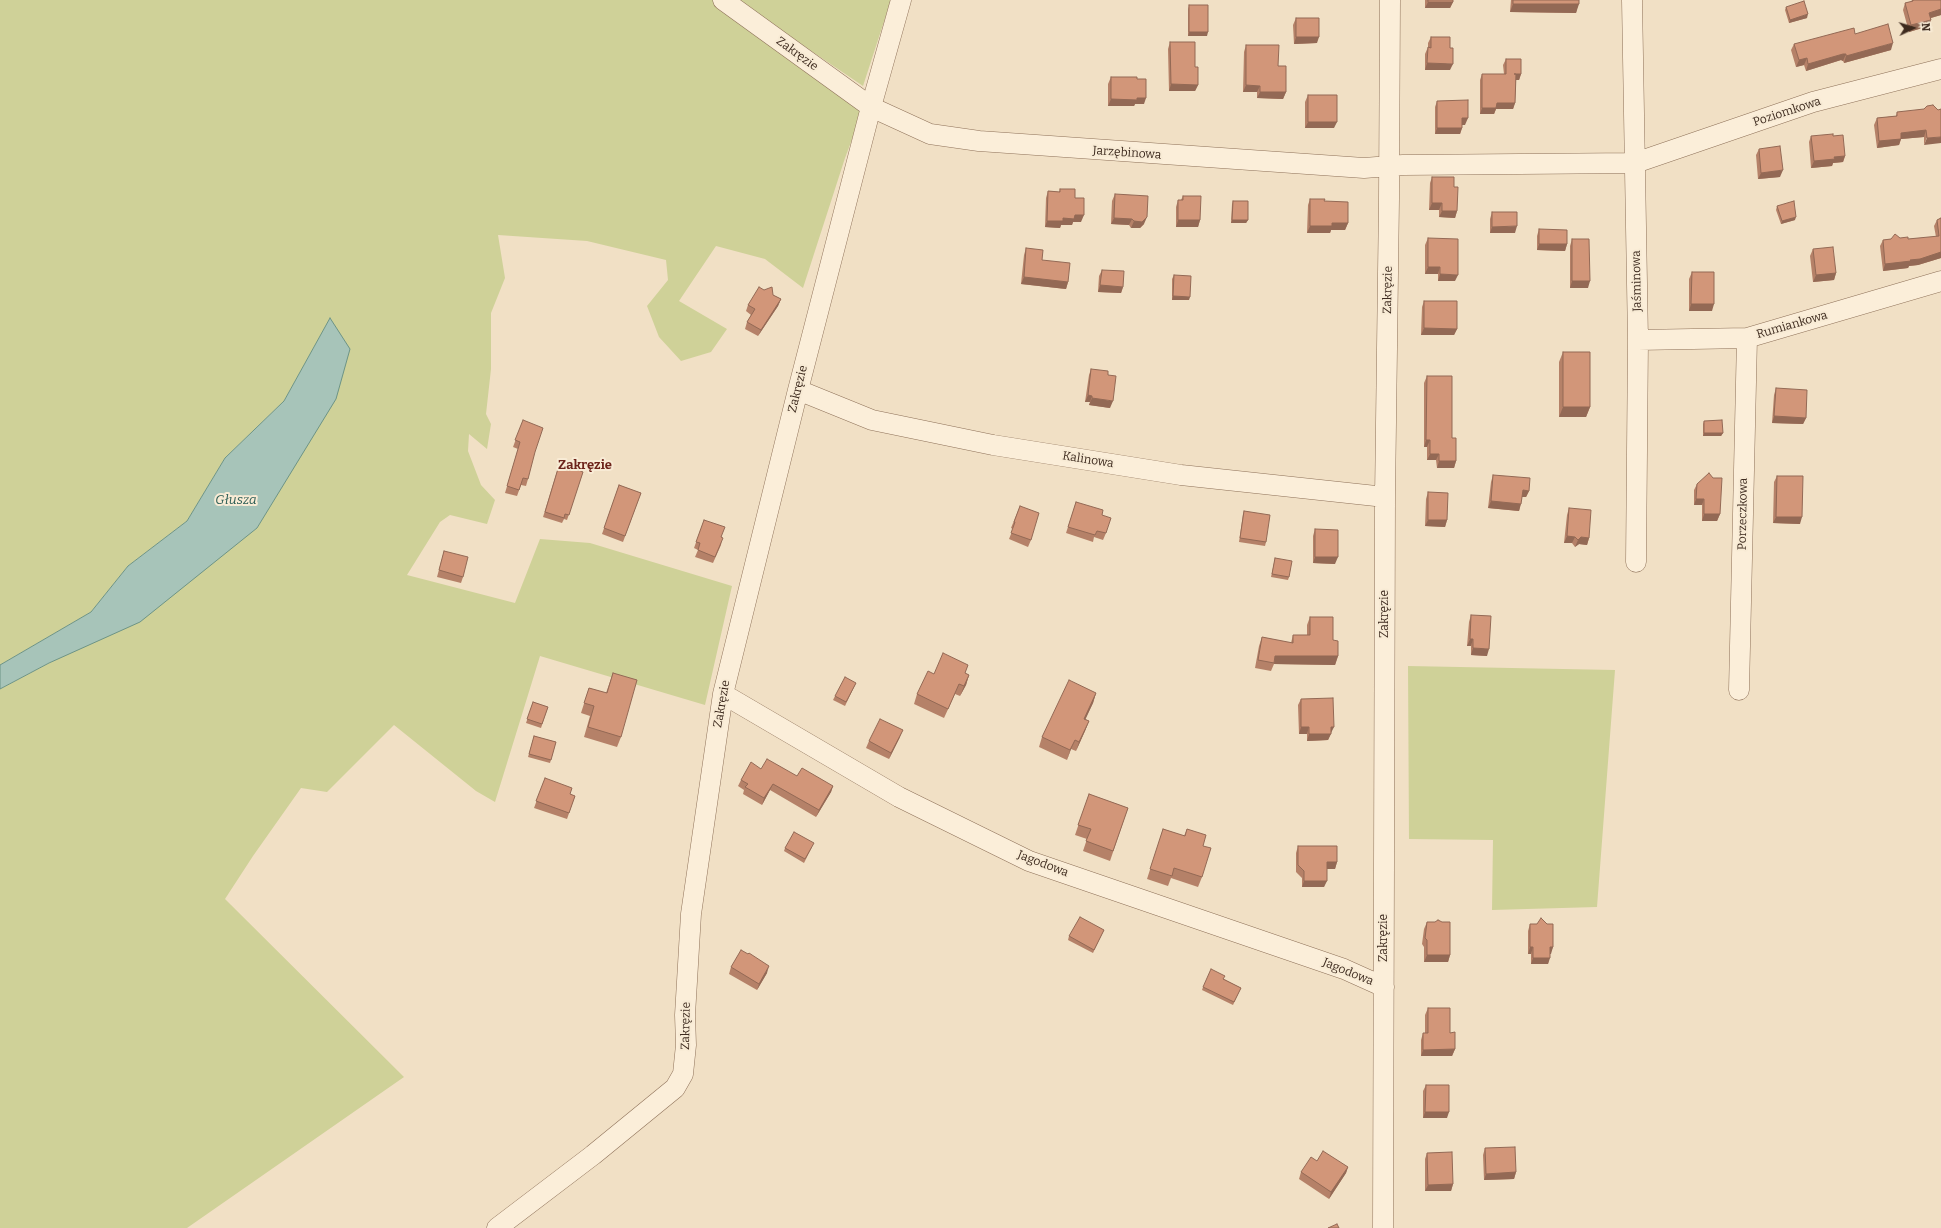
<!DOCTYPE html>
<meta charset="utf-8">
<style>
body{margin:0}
#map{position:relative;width:1941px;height:1228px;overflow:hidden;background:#f1e0c5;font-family:Bitter,serif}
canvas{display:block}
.north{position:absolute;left:1893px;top:8px;width:40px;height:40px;-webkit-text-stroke:3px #f8ebd5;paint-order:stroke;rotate:86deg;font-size:11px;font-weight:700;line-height:16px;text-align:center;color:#3d2a1e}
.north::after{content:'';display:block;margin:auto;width:14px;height:18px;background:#3d2a1e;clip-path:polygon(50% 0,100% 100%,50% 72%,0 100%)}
</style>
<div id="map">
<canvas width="1941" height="1228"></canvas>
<div class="north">N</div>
</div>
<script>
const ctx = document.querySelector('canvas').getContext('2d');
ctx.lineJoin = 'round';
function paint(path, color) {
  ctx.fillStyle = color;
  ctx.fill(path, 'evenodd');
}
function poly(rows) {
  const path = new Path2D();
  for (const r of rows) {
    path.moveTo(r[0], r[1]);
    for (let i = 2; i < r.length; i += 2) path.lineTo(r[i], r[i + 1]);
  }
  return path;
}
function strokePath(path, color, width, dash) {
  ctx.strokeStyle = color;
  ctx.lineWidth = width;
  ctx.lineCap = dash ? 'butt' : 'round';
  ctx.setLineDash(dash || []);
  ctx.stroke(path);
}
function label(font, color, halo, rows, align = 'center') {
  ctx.font = font + ' Bitter,serif';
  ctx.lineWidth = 4;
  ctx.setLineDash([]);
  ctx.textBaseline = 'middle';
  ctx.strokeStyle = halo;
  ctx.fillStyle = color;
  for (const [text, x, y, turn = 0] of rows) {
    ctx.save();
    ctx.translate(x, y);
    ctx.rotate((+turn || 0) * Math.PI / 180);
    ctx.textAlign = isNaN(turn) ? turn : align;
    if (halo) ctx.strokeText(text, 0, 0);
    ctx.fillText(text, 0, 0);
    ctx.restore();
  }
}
paint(poly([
 [0,0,714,0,865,105,845,158,803,288,765,259,716,246,679,301,727,329,711,352,681,361,659,337,647,306,668,280,666,260,587,241,498,235,505,278,491,313,491,369,486,414,491,424,487,449,469,434,468,451,481,485,495,500,487,524,450,515,440,522,407,575,515,603,540,539,590,543,732,586,705,705,540,656,495,802,476,791,394,725,327,792,301,788,253,856,225,899,404,1077,187,1228,0,1228,0,689,49,663,257,528,283,484,330,319,284,401,225,458,187,521,128,566,91,612,0,665],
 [736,0,891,0,863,86],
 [1408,666,1615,670,1597,907,1492,910,1493,840,1409,839]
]), '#cfd198');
const water = poly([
 [330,318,350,349,336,399,257,528,140,622,49,663,0,689,0,665,91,612,128,566,187,521,225,458,284,401,330,318]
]);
paint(water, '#a7c4b9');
strokePath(water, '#6d9486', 1);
const minor = poly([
 [723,0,871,107,930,134,979,141,1364,168,1403,165,1635,163,1813,102,1941,69],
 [1632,0,1638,340,1636,562],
 [1638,340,1747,338,1941,281],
 [798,390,872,420,993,445,1181,475,1385,497],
 [1739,690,1747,338],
 [723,694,899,797,1029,861,1344,969,1384,987],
 [497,1228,593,1155,675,1088,683,1074,686,1045,685,1015,691,914,723,694,798,390,871,107,901,0],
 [1383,1228,1385,497,1389,199,1390,0]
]);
strokePath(minor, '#8e7159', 21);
strokePath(minor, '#fbeed9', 20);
paint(poly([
 [1425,0,1453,0,1453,2,1450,8,1425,8],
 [1511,0,1579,0,1576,13,1510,12],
 [1912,0,1941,0,1941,15,1931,18,1931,20,1929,26,1909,32,1903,10,1905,3,1911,2],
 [1189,5,1207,36,1188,36,1188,9],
 [1786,7,1807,18,1789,23,1785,10],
 [1296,18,1317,43,1294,44,1293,25],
 [1855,34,1891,50,1844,63,1843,61,1841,60,1806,71,1804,65,1796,67,1791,50,1794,44],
 [1431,37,1450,70,1425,70,1425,54,1428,47,1428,48,1428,43],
 [1170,42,1195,67,1198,85,1195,91,1169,91,1168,49],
 [1246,45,1278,66,1286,92,1283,99,1257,98,1257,92,1243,92,1244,52],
 [1506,59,1521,74,1519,80,1516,80,1515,103,1513,109,1496,109,1494,114,1480,114,1480,80,1482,74,1504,74,1503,65],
 [1111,77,1137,79,1144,104,1135,104,1134,106,1108,106,1108,84],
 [1308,95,1334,128,1305,128,1305,102],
 [1437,101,1465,125,1462,125,1462,128,1460,134,1435,134,1435,107],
 [1938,110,1924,145,1924,137,1901,139,1899,145,1877,148,1874,125,1877,118,1896,116,1897,112],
 [1811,136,1833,136,1845,156,1843,162,1833,163,1832,166,1811,168,1809,142],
 [1759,149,1780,177,1758,179,1756,155],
 [1432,177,1457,211,1455,218,1439,217,1439,210,1429,210,1430,183],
 [1060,189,1075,198,1081,222,1073,222,1072,225,1061,225,1060,228,1045,227,1046,198,1048,191,1059,192],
 [1115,194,1144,224,1140,228,1131,228,1129,225,1111,224,1112,201],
 [1183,196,1200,220,1198,227,1176,227,1176,207,1178,200,1181,200],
 [1310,199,1324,201,1348,223,1345,230,1331,230,1330,233,1307,233,1308,205],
 [1233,201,1248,220,1246,223,1231,223,1232,204],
 [1777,206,1795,220,1781,224,1776,210],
 [1492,212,1515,233,1490,233,1490,219],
 [1941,218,1941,258,1918,265,1909,266,1908,268,1883,271,1880,246,1883,240,1900,238,1908,239,1936,237,1934,226,1937,220],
 [1539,229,1567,244,1565,251,1537,250,1537,236],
 [1428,238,1455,281,1438,281,1438,274,1425,274,1425,245],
 [1572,239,1588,288,1570,288,1570,246],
 [1026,248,1068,282,1066,289,1021,284,1024,255],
 [1813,249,1836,273,1834,280,1813,282,1810,256],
 [1102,270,1123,287,1121,293,1098,292,1099,276],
 [1692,272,1712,311,1689,311,1689,279],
 [1174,275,1189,300,1172,300,1172,279],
 [773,295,781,299,778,306,758,336,745,329,747,322,751,315,746,311,748,305],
 [1424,301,1457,329,1454,335,1421,335,1422,307],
 [1563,352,1590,407,1586,417,1559,417,1559,362],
 [1091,369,1110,408,1089,405,1090,402,1085,402,1089,375],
 [1427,376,1452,438,1456,461,1454,468,1437,468,1436,460,1427,460,1427,447,1424,447,1424,383],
 [1776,388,1806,418,1803,424,1772,423,1774,395],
 [523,420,528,479,526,486,521,485,517,496,505,493,518,449,513,447],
 [1704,421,1723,433,1721,436,1703,436,1703,424],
 [558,468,583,472,567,520,564,519,562,523,543,517],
 [1493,475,1529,491,1526,497,1522,497,1519,511,1488,508,1491,482],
 [1777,476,1800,524,1773,523,1774,482],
 [1697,484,1720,514,1717,521,1702,521,1702,505,1694,505,1694,490],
 [619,485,641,493,623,542,602,534],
 [1428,492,1447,520,1445,527,1425,526,1426,499],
 [1076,502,1102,515,1106,533,1103,540,1094,537,1093,542,1066,533],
 [1020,506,1031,540,1028,547,1009,539,1013,529,1011,528],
 [1569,508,1589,538,1587,545,1579,544,1575,547,1572,543,1564,543,1567,515],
 [1244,511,1266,542,1265,546,1239,542,1243,514],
 [704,520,722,537,721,545,713,563,695,557,698,550,694,548],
 [1315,529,1335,564,1313,563,1313,536],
 [444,551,463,577,461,583,437,577],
 [1275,558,1289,577,1288,580,1271,577],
 [1471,615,1487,656,1471,655,1471,646,1467,646,1469,622],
 [1310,617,1333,640,1338,656,1335,665,1274,664,1271,671,1255,668,1259,646,1262,637,1291,643,1293,635,1307,635,1307,625],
 [968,665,965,673,969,675,966,685,960,696,955,694,944,718,914,704,917,694,934,674],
 [613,673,621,737,617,747,584,737,590,716,581,713,589,688,606,693],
 [856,683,845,706,833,700,835,696],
 [1096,693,1093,703,1085,719,1089,721,1085,731,1076,751,1071,749,1067,760,1039,747,1042,737],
 [1301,699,1331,733,1328,740,1307,741,1307,734,1299,734,1298,705],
 [533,702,548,707,541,728,526,723],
 [534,736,556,742,550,763,528,757],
 [900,737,889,759,866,748,869,741],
 [761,769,797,776,833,786,831,792,816,817,770,790,762,805,743,794,744,790,738,786,741,780],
 [545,778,570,794,575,796,567,819,534,808],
 [1089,794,1128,808,1110,861,1083,851,1087,839,1075,835],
 [1163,829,1184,836,1187,829,1203,846,1202,877,1198,887,1171,878,1168,886,1147,879],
 [1298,846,1337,862,1335,869,1327,869,1324,887,1302,887,1302,878,1296,872,1296,853],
 [812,847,804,863,784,851,785,848],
 [1427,922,1450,955,1448,962,1424,962,1424,947,1422,944,1424,929],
 [1530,924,1553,947,1550,954,1548,964,1531,964,1531,954,1528,954,1528,931],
 [1104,930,1093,953,1068,940,1069,936],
 [731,967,767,973,757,990,729,974],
 [1224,979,1241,988,1233,1005,1202,990,1203,987],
 [1428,1008,1450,1033,1455,1049,1452,1056,1421,1056,1421,1040,1423,1033,1425,1033,1425,1015],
 [1426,1085,1447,1118,1423,1118,1423,1091],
 [1485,1148,1516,1172,1514,1179,1484,1180,1483,1155],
 [1427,1153,1453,1184,1451,1191,1425,1191,1425,1159],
 [1317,1161,1348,1167,1346,1173,1329,1199,1299,1179,1301,1172]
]), '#b58168');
paint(poly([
 [1428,2,1453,2,1450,8,1425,8],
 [1513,4,1579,4,1576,13,1510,12],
 [1941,9,1941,15,1927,19,1929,13],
 [1808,14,1807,18,1789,23,1790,20],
 [1931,20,1929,26,1909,32,1911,25],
 [1189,32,1208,32,1207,36,1188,36],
 [1296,37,1319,37,1317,43,1294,44],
 [1893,43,1891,50,1844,63,1846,56],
 [1843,54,1846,54,1843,61,1841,60,1806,71,1808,64],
 [1807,58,1804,65,1796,67,1799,60],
 [1427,63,1453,64,1450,70,1425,70],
 [1514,74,1521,74,1519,80,1512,80],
 [1171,84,1198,85,1195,91,1169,91],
 [1246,85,1260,86,1257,92,1243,92],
 [1260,92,1286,92,1283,99,1257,98],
 [1137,98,1146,98,1144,104,1135,104,1134,106,1108,106,1111,99],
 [1497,103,1515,103,1513,109,1496,109,1494,114,1480,114,1482,108],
 [1462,118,1468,118,1465,125,1460,125],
 [1308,122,1337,122,1334,128,1305,128],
 [1437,128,1462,128,1460,134,1435,134],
 [1926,130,1924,137,1901,139,1899,145,1877,148,1879,141,1901,133],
 [1941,137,1941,143,1924,145,1927,138],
 [1845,156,1843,162,1833,163,1832,166,1811,168,1814,161,1834,157],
 [1783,170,1780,177,1758,179,1761,173],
 [1432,203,1442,203,1439,210,1429,210],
 [1442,211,1457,211,1455,218,1439,217],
 [1075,215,1084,215,1081,222,1073,222,1072,225,1061,225,1060,228,1045,227,1047,221,1063,218],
 [1147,217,1144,224,1140,228,1131,228,1134,221],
 [1796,217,1795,220,1781,224,1782,221],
 [1114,218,1132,219,1129,225,1111,224],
 [1178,220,1200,220,1198,227,1176,227],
 [1232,220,1248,220,1246,223,1231,223],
 [1332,223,1348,223,1345,230,1331,230,1330,233,1307,233,1310,226],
 [1517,226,1515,233,1490,233,1492,227],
 [1539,244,1567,244,1565,251,1537,250],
 [1941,252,1941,258,1918,265,1909,266,1908,268,1883,271,1885,264],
 [1428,267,1440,267,1438,274,1425,274],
 [1836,273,1834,280,1813,282,1816,275],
 [1440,274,1458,275,1455,281,1438,281],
 [1024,277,1068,282,1066,289,1021,284],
 [1572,281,1590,281,1588,288,1570,288],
 [1100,285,1123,287,1121,293,1098,292],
 [1173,296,1190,297,1189,300,1172,300],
 [781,299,778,306,758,336,761,330],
 [1691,304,1714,304,1712,311,1689,311],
 [1424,328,1457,329,1454,335,1421,335],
 [1088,395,1092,396,1090,402,1085,402],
 [1092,398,1113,401,1110,408,1089,405],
 [1563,407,1590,407,1586,417,1559,417],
 [1774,416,1806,418,1803,424,1772,423],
 [1704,433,1723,433,1721,436,1703,436],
 [1426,440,1430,440,1427,447,1424,447],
 [1430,454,1439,454,1436,460,1427,460],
 [1439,461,1456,461,1454,468,1437,468],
 [1523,490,1529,491,1526,497,1520,497],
 [1696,499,1704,499,1702,505,1694,505],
 [1491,501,1521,504,1519,511,1488,508],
 [1704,514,1720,514,1717,521,1702,521],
 [1776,517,1802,517,1800,524,1773,523],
 [1428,520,1447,520,1445,527,1425,526],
 [1567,536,1575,537,1572,543,1564,543],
 [1581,537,1589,538,1587,545,1579,544,1575,547,1578,540],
 [1315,557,1338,557,1335,564,1313,563],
 [1470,639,1473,639,1471,646,1467,646],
 [1473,648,1489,649,1487,656,1471,655],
 [1275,656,1338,656,1335,665,1274,664],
 [969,675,966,685,960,696,964,686],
 [1096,693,1093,703,1081,729,1084,719],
 [1089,721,1085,731,1076,751,1079,742],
 [1301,727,1309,727,1307,734,1299,734],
 [1331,727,1334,727,1331,733,1328,733],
 [903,730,900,737,889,759,891,753],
 [1309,734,1331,734,1328,740,1307,741],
 [1075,740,1071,749,1067,760,1070,750],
 [773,784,770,790,762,805,764,798],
 [833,786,831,792,816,817,819,810],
 [1327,862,1337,862,1335,869,1324,869],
 [1304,881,1327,881,1324,887,1302,887],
 [1530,947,1533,947,1531,954,1528,954],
 [1550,947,1553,947,1551,954,1548,954],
 [1427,955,1450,955,1448,962,1424,962],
 [1533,958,1550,958,1548,964,1531,964],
 [769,966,767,973,757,990,759,984],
 [1455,1049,1452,1056,1421,1056,1423,1050],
 [1425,1112,1449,1112,1447,1118,1423,1118],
 [1348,1167,1346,1173,1329,1199,1331,1192],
 [1516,1172,1514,1179,1484,1180,1486,1174],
 [1453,1184,1451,1191,1425,1191,1428,1185]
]), '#936955');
const building = poly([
 [1428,0,1453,0,1453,2,1428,2,1428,0],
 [1513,0,1579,0,1579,4,1513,4,1513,0],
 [1913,0,1941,0,1941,9,1929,13,1931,20,1911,25,1905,3,1913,1,1913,0],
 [1804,1,1808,14,1790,20,1786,7,1804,1],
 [1189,5,1208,5,1208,32,1189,32,1189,5],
 [1296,18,1319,18,1319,37,1296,37,1296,18],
 [1888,24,1893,43,1846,56,1846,54,1843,54,1808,64,1807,58,1799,60,1794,44,1854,28,1855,34,1888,24],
 [1431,37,1450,37,1450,48,1453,48,1453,64,1427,63,1428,47,1431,48,1431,37],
 [1170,42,1195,42,1195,67,1198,67,1198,85,1171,84,1170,42],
 [1246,45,1279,45,1278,66,1286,66,1286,92,1260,92,1260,86,1246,85,1246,45],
 [1506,59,1521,59,1521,74,1514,74,1516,74,1515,103,1497,103,1496,108,1482,108,1482,74,1506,74,1506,59],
 [1111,77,1137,77,1137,79,1146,79,1146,98,1137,98,1137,100,1111,99,1111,77],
 [1308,95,1337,95,1337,122,1308,122,1308,95],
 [1468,100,1468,118,1462,118,1462,128,1437,128,1437,101,1468,100],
 [1933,105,1938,110,1941,109,1941,137,1927,138,1926,130,1901,133,1901,139,1879,141,1877,118,1897,116,1897,112,1924,109,1927,106,1933,105],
 [1833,134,1833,136,1843,135,1845,156,1834,157,1835,159,1814,161,1811,136,1833,134],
 [1780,146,1783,170,1761,173,1759,149,1780,146],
 [1432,177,1454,177,1454,187,1458,187,1457,211,1442,211,1442,203,1432,203,1432,177],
 [1060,189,1075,189,1075,198,1084,198,1084,215,1075,215,1074,219,1063,218,1063,221,1047,221,1048,191,1060,192,1060,189],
 [1115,194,1148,196,1147,217,1142,222,1134,221,1132,219,1114,218,1115,194],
 [1183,196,1201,196,1200,220,1178,220,1178,200,1183,200,1183,196],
 [1310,199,1325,199,1324,201,1348,202,1348,223,1332,223,1332,226,1310,226,1310,199],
 [1233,201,1248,201,1248,220,1232,220,1233,201],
 [1794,201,1796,217,1782,221,1777,206,1794,201],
 [1492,212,1517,212,1517,226,1492,227,1492,212],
 [1941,218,1941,252,1920,259,1910,260,1911,261,1885,264,1883,240,1891,239,1895,234,1900,238,1908,237,1908,239,1939,236,1937,220,1941,218],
 [1539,229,1567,230,1567,244,1539,244,1539,229],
 [1428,238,1458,239,1458,275,1440,274,1440,267,1428,267,1428,238],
 [1572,239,1589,239,1590,281,1572,281,1572,239],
 [1833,247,1836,273,1816,275,1813,249,1833,247],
 [1026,248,1043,250,1042,260,1070,263,1068,282,1024,277,1026,248],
 [1102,270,1124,271,1123,287,1100,285,1102,270],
 [1692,272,1714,272,1714,304,1691,304,1692,272],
 [1174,275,1191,276,1190,297,1173,296,1174,275],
 [759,287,764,290,772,287,773,295,781,299,761,330,747,322,755,309,748,305,759,287],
 [1424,301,1457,301,1457,329,1424,328,1424,301],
 [1563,352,1590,352,1590,407,1563,407,1563,352],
 [1091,369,1108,371,1108,375,1116,376,1113,401,1092,398,1092,396,1088,395,1091,369],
 [1427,376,1452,376,1452,438,1456,438,1456,461,1439,461,1439,454,1430,454,1430,440,1426,440,1427,376],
 [1776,388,1807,390,1806,418,1774,416,1776,388],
 [523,420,543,428,535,452,528,479,523,478,519,490,507,486,520,442,515,440,523,420],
 [1722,420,1723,433,1704,433,1704,421,1722,420],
 [560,462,583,472,569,515,565,514,564,518,545,512,560,462],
 [1709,473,1713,478,1722,478,1720,514,1704,514,1704,499,1696,499,1697,484,1709,473],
 [1493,475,1530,478,1529,491,1523,490,1521,504,1491,501,1493,475],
 [1777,476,1803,476,1802,517,1776,517,1777,476],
 [619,485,641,493,625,536,604,528,619,485],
 [1428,492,1448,493,1447,520,1428,520,1428,492],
 [1076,502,1103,510,1102,515,1111,518,1106,533,1097,531,1095,535,1068,527,1076,502],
 [1020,506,1039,513,1031,540,1011,533,1015,522,1014,522,1020,506],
 [1569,508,1591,510,1589,538,1581,537,1578,540,1575,537,1567,536,1569,508],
 [1244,511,1270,515,1266,542,1240,538,1244,511],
 [704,520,725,527,721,537,723,538,715,557,698,550,700,543,696,542,704,520],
 [1315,529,1338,530,1338,557,1315,557,1315,529],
 [444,551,468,557,463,577,439,570,444,551],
 [1275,558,1292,561,1289,577,1272,574,1275,558],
 [1471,615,1491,616,1489,649,1473,648,1473,639,1470,639,1471,615],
 [1310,617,1333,617,1333,640,1338,641,1338,656,1275,656,1274,663,1258,660,1262,637,1293,643,1293,635,1310,635,1310,617],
 [943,653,968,665,965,673,969,675,964,686,959,684,948,709,917,694,928,671,934,674,943,653],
 [613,673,637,680,621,737,588,727,594,706,584,703,589,688,607,693,613,673],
 [845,677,856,683,846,702,835,696,845,677],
 [1069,680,1096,693,1084,719,1089,721,1079,742,1075,740,1070,750,1042,737,1069,680],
 [1333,698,1334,727,1331,727,1331,734,1309,734,1309,727,1301,727,1301,699,1333,698],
 [533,702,548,707,542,724,527,719,533,702],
 [880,719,903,730,891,753,869,741,880,719],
 [534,736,556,742,551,760,529,754,534,736],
 [767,759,797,776,802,768,833,786,819,810,773,784,764,798,745,787,748,784,741,780,751,762,761,769,767,759],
 [545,778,572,788,570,794,575,796,569,813,536,801,545,778],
 [1089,794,1128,808,1113,851,1086,841,1091,829,1078,825,1089,794],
 [1163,829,1185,836,1187,829,1206,835,1203,846,1211,848,1202,877,1174,868,1172,876,1150,869,1163,829],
 [794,832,814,843,805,859,785,848,794,832],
 [1298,846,1337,846,1337,862,1327,862,1327,881,1304,881,1304,871,1298,865,1298,846],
 [1080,917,1104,930,1094,950,1069,936,1080,917],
 [1541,918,1547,924,1553,924,1553,947,1550,947,1550,958,1533,958,1533,947,1530,947,1530,924,1537,924,1541,918],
 [1438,920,1442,922,1450,922,1450,955,1427,955,1427,940,1425,938,1427,922,1435,922,1438,920],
 [741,950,748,954,749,953,769,966,759,984,731,967,741,950],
 [1211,969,1225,976,1223,979,1241,988,1234,1002,1203,987,1211,969],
 [1428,1008,1450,1008,1450,1033,1455,1032,1455,1049,1423,1050,1423,1033,1428,1033,1428,1008],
 [1426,1085,1449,1085,1449,1112,1425,1112,1426,1085],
 [1515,1147,1516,1172,1486,1174,1485,1148,1515,1147],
 [1323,1151,1348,1167,1331,1192,1301,1172,1311,1157,1317,1161,1323,1151],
 [1452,1152,1453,1184,1428,1185,1427,1153,1452,1152],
 [1337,1224,1339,1228,1328,1228,1337,1224]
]);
paint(building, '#d29679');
strokePath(building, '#936955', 1);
label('12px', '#3d2a1e', '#f8ebd5', [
 ["Zakręzie",797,54,36],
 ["Poziomkowa",1787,112,-18],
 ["Jarzębinowa",1127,153,4],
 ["Jaśminowa",1637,281,-91],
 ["Zakręzie",1388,290,-89],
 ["Rumiankowa",1792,325,-16],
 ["Zakręzie",798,389,-76],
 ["Kalinowa",1088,460,9],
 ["Porzeczkowa",1743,514,-89],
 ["Zakręzie",1385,614,-90],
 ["Zakręzie",722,704,-80],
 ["Jagodowa",1043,864,21],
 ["Zakręzie",1384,938,-90],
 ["Jagodowa",1348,972,22],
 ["Zakręzie",686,1026,-89]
]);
label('bold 13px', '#6d241b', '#f8ebd5', [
 ["Zakręzie",585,465]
]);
label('italic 13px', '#2d5e56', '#f8ebd5', [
 ["Głusza",236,500]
]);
</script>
